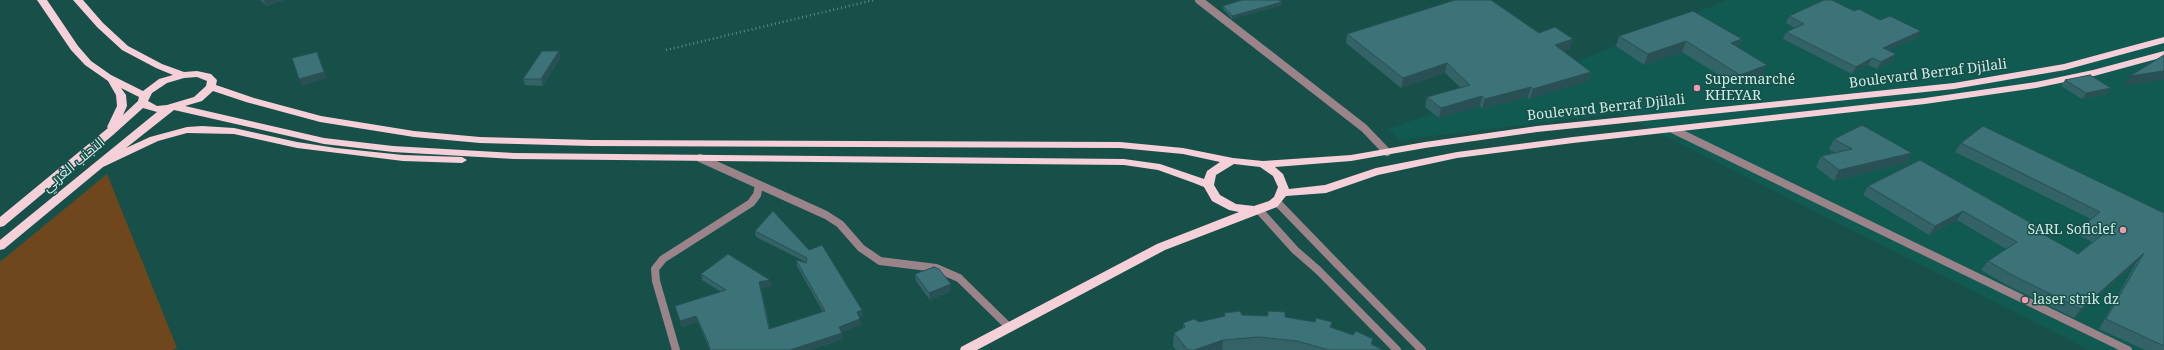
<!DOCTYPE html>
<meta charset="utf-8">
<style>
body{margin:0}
canvas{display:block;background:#175049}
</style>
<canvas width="2164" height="350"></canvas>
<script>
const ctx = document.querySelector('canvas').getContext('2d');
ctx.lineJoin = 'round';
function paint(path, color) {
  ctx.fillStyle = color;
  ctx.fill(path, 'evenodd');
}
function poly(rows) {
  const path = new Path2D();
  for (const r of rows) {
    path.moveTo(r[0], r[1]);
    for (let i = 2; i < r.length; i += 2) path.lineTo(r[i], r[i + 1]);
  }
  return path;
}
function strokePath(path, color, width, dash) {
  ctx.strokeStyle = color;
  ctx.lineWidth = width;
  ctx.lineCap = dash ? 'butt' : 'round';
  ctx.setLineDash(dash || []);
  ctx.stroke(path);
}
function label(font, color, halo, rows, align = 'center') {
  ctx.font = font + ' "Noto Serif",Cairo,serif';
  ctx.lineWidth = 3;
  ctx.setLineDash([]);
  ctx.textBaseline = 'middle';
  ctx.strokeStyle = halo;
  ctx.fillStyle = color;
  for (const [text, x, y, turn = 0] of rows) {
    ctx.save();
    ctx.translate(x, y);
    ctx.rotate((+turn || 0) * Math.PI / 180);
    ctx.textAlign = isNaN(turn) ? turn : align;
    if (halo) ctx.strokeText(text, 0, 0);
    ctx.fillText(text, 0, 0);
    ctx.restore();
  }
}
paint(poly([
 [1727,0,2164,0,2164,350,2090,350,1619,113,1400,140,1388,129,1574,63]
]), '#105a52');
paint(poly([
 [107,174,177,348,172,350,0,350,0,262]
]), '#70471c');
strokePath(poly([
 [666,50,874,0]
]), '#5c8a84', 2.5, [1, 3]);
strokePath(poly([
 [1276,201,1337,264],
 [1258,209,1295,250,1318,270]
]), '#9a8489', 8);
strokePath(poly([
 [1199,0,1364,128,1387,152],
 [1674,130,2128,350],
 [700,158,826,215,840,224,861,248,880,261,936,268,959,278,1009,327],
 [1337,264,1422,350],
 [1318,270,1397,350],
 [676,350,656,281,655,269,663,259,751,203,757,195,759,185]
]), '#9a8489', 8);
paint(poly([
 [37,0,47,0,78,46,91,61,111,75,143,91,159,79,173,75,156,68,122,50,97,27,73,0,83,0,103,23,128,46,162,64,184,72,197,71,211,74,217,80,216,85,254,98,321,116,414,131,480,137,591,140,1120,142,1183,148,1233,158,1263,161,1351,155,1425,142,1537,126,1954,83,2064,64,2164,37,2164,43,2065,70,1954,89,1537,132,1425,148,1351,161,1275,167,1283,174,1289,189,1325,185,1376,168,1457,152,1573,137,1925,98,2036,82,2093,70,2164,51,2164,57,2094,76,2036,88,1925,104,1573,143,1457,158,1378,175,1326,193,1286,196,1277,207,1165,250,977,350,960,350,961,347,1157,244,1239,212,1229,210,1212,201,1204,187,1194,183,1158,170,1124,165,514,159,393,152,324,144,174,110,126,148,150,137,187,127,202,126,234,128,297,142,336,148,403,155,462,157,467,160,462,163,403,161,297,148,234,134,187,133,158,141,103,167,4,249,0,250,0,240,157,112,143,108,113,135,4,226,0,227,0,217,108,128,107,127,117,106,116,95,108,81,85,65,71,50,37,0],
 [197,77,207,81,206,86,194,97,167,105,157,106,148,101,152,93,167,83,184,78,197,77],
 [121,88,139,97,138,101,123,115,127,106,126,95,121,88],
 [213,91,246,102,320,122,414,137,480,143,591,146,1120,148,1183,154,1220,162,1207,171,1204,179,1160,164,1124,159,514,153,393,146,324,138,185,106,202,101,213,91],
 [1234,164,1260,167,1273,176,1278,187,1274,197,1269,201,1254,206,1236,204,1220,195,1214,185,1216,175,1234,164]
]), '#f5d0d8');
paint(poly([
 [260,0,284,0,267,6],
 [1282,5,1232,19,1223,9,1223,6],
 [1854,11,1880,20,1917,38,1889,50,1896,54,1893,61,1877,69,1868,65,1852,74,1783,39,1786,32,1795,28,1786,23,1789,16],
 [1539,33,1570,48,1563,51,1591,72,1588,81,1530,99,1528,97,1482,109,1480,106,1439,118,1425,107,1427,97,1461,88,1445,73,1401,88,1346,43,1347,34],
 [1619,36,1742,39,1738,47,1762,75,1735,85,1682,52,1644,65,1616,46],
 [561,57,543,86,525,85,523,79],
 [2065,80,2107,94,2082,99,2061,86],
 [1834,139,1912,153,1906,163,1834,181,1816,167,1821,156,1835,153,1829,149],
 [1961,143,2164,213,2164,350,2145,350,2099,329,2136,263,2074,318,2005,284,1981,270,1988,261,2006,249,1957,220,1929,235,1863,195,1868,186,1920,160,2038,231,2078,254,2092,242,2077,234,2084,225,2091,219,1955,152],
 [773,211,862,310,863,316,859,317,861,325,841,332,843,339,810,350,710,350,698,322,682,327,675,306,721,292,702,280,701,274,772,286,761,288,770,329,823,312,797,266,796,260,806,262,756,237,755,231],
 [915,274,951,291,930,300,916,281],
 [1268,311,1285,317,1315,322,1332,322,1331,328,1372,344,1383,350,1176,350,1173,346,1174,333,1183,329,1183,323,1199,322,1224,316,1224,313,1242,315,1267,316]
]), '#336367');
paint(poly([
 [263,0,284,0,267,6],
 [1282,2,1282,5,1232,19,1232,16],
 [1921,31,1917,38,1879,55,1883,48],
 [1573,39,1570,48,1552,55,1555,45],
 [1742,39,1737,50,1731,43],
 [1686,41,1682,52,1644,65,1648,54],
 [559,51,561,57,543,86,541,79],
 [317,52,320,59,327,78,302,86,299,79],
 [1896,54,1893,61,1877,69,1881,62],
 [1872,58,1868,65,1852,74,1856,67],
 [1447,63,1445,73,1401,88,1403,78],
 [1767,65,1762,75,1735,85,1740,75],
 [2164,71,2164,80,2123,86,2130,76],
 [1591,72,1588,81,1530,99,1533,89],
 [1531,87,1528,97,1482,109,1485,99],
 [2111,88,2107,94,2082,99,2086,93],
 [1482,96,1480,106,1439,118,1441,108],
 [1912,153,1906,163,1834,181,1839,170],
 [1963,211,1957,220,1929,235,1935,226],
 [2144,253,2136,263,2074,318,2081,309],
 [770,280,772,286,761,288,759,282],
 [951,284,951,291,930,300,929,293],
 [862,310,863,316,858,318,857,312],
 [696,316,698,322,682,327,680,321],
 [860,319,861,325,840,333,839,327],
 [842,333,843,339,810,350,790,350],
 [1223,340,1222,350,1194,350]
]), '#295054');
const building = poly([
 [1242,0,1279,0,1282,2,1232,16,1223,6,1242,0],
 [1455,0,1491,0,1539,33,1555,27,1573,39,1555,45,1591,72,1533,89,1531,87,1485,99,1482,96,1441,108,1427,97,1470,85,1447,63,1403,78,1347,34,1455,0],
 [1824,0,1832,0,1854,11,1859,9,1880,20,1890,16,1921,31,1883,48,1896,54,1881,62,1872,58,1856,67,1786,32,1804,24,1789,16,1824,0],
 [1693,11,1742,39,1731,43,1767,65,1740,75,1686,41,1648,54,1619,36,1693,11],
 [542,51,559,51,541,79,523,79,542,51],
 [317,52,324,72,299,79,292,58,317,52],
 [2164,55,2164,71,2130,76,2164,55],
 [2090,75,2111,88,2086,93,2065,80,2090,75],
 [1862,125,1912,153,1839,170,1821,156,1852,149,1834,139,1862,125],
 [1983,126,2164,213,2164,346,2106,319,2144,253,2081,309,2012,275,1988,261,2017,242,1963,211,1935,226,1868,186,1920,160,2040,228,2036,230,2078,254,2102,235,2084,225,2100,212,1961,143,1983,126],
 [773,211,809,250,822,245,862,310,857,312,860,319,839,327,842,333,790,350,710,350,708,342,696,316,680,321,675,306,726,290,701,274,728,254,770,280,759,282,769,329,825,311,796,260,806,263,807,258,755,231,773,211],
 [934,267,939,269,951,284,929,293,915,274,934,267],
 [1240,311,1242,315,1268,316,1268,311,1285,312,1285,317,1315,322,1316,318,1332,322,1330,327,1353,335,1356,331,1373,339,1371,344,1383,350,1329,350,1297,341,1259,337,1223,340,1194,350,1188,350,1174,333,1185,327,1183,323,1194,319,1199,322,1225,316,1224,313,1240,311]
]);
paint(building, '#3b7378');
strokePath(building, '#295054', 1);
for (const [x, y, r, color] of [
 [1697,88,4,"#f29ab0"],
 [2123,230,4,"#f29ab0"],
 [2025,300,4,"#f29ab0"]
]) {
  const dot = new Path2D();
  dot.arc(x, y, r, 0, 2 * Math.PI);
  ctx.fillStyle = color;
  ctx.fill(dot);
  strokePath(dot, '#175049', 1.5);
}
label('14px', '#ceeae5', '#175049', [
 ["Boulevard Berraf Djilali",1928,74,-7],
 ["Boulevard Berraf Djilali",1606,108,-6],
 ["التجنب الغربي",74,165,-40]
]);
label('14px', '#ceeae5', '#175049', [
 ["Supermarché",1705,80],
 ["KHEYAR",1705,96],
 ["SARL Soficlef",2115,230,"right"],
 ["laser strik dz",2033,300]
], 'left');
</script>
